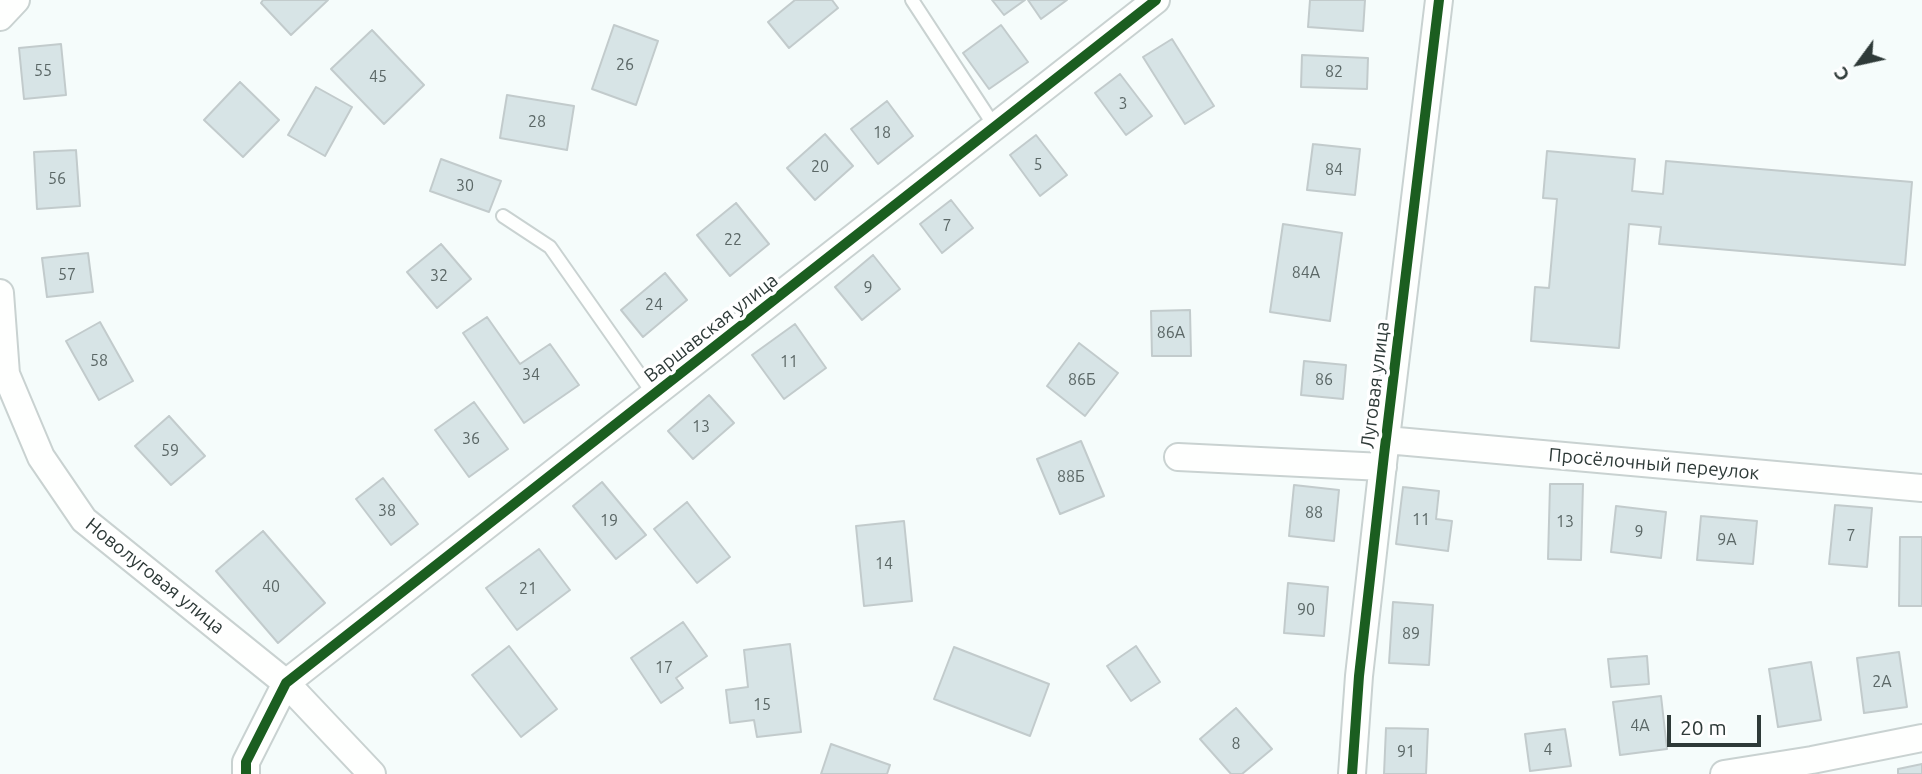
<!DOCTYPE html>
<meta charset="utf-8">
<style>
body{margin:0}
#map{position:relative;width:1922px;height:774px;overflow:hidden;background:#f5fcfb;font-family:Ubuntu,sans-serif}
canvas{display:block}
.north{position:absolute;left:1824px;top:28px;width:70px;height:70px;-webkit-text-stroke:5px #fff;paint-order:stroke;rotate:237deg;font-size:19px;font-weight:700;line-height:28px;text-align:center;color:#2e3a38}
.north::after{content:'';display:block;margin:auto;width:24px;height:32px;background:#2e3a38;clip-path:polygon(50% 0,100% 100%,50% 72%,0 100%)}
.scale{position:absolute;left:1667px;top:715px;width:94px;height:32px;box-sizing:border-box;border:4px solid #2e3a38;border-top:0;padding-left:9px;font-size:21px;line-height:24px;white-space:nowrap;color:#2e3a38;-webkit-text-stroke:5px #fff;paint-order:stroke}
</style>
<div id="map">
<canvas width="1922" height="774"></canvas>
<div class="north">С</div>
<div class="scale">20 m</div>
</div>
<script>
const ctx = document.querySelector('canvas').getContext('2d');
ctx.lineJoin = 'round';
function paint(path, color) {
  ctx.fillStyle = color;
  ctx.fill(path, 'evenodd');
}
function poly(rows) {
  const path = new Path2D();
  for (const r of rows) {
    path.moveTo(r[0], r[1]);
    for (let i = 2; i < r.length; i += 2) path.lineTo(r[i], r[i + 1]);
  }
  return path;
}
function strokePath(path, color, width, dash) {
  ctx.strokeStyle = color;
  ctx.lineWidth = width;
  ctx.lineCap = dash ? 'butt' : 'round';
  ctx.setLineDash(dash || []);
  ctx.stroke(path);
}
function label(font, color, halo, rows, align = 'center') {
  ctx.font = font + ' Ubuntu,sans-serif';
  ctx.lineWidth = 7;
  ctx.setLineDash([]);
  ctx.textBaseline = 'middle';
  ctx.strokeStyle = halo;
  ctx.fillStyle = color;
  for (const [text, x, y, turn = 0] of rows) {
    ctx.save();
    ctx.translate(x, y);
    ctx.rotate((+turn || 0) * Math.PI / 180);
    ctx.textAlign = isNaN(turn) ? turn : align;
    if (halo) ctx.strokeText(text, 0, 0);
    ctx.fillText(text, 0, 0);
    ctx.restore();
  }
}
const building = poly([
 [263,0,328,0,291,35,261,3,263,0],
 [795,0,832,0,838,8,789,48,768,22,795,0],
 [992,0,1025,0,1004,15,992,0],
 [1028,0,1067,0,1041,19,1028,0],
 [1310,0,1365,0,1363,31,1308,27,1310,0],
 [614,25,658,41,636,105,592,89,614,25],
 [1001,25,1028,62,989,89,963,53,1001,25],
 [372,30,424,85,384,124,331,69,372,30],
 [1172,39,1214,106,1185,124,1143,57,1172,39],
 [61,44,66,95,24,99,19,48,61,44],
 [1302,55,1368,58,1367,89,1301,87,1302,55],
 [1120,74,1152,116,1126,135,1095,93,1120,74],
 [240,82,279,120,243,157,204,120,240,82],
 [316,87,352,107,325,156,288,135,316,87],
 [507,95,574,106,567,150,500,138,507,95],
 [887,101,913,136,878,164,851,129,887,101],
 [825,134,853,166,815,200,787,168,825,134],
 [1036,135,1067,175,1040,196,1010,155,1036,135],
 [1313,144,1360,149,1355,195,1307,190,1313,144],
 [76,150,80,206,37,209,34,152,76,150],
 [1547,151,1635,159,1632,191,1663,194,1666,161,1912,182,1905,265,1659,244,1661,227,1629,224,1619,348,1531,341,1535,287,1549,288,1557,199,1543,198,1547,151],
 [441,159,501,181,489,212,430,191,441,159],
 [951,200,973,228,942,253,920,224,951,200],
 [736,203,769,244,730,276,697,235,736,203],
 [1283,224,1342,233,1330,321,1270,312,1283,224],
 [441,244,471,279,437,308,407,272,441,244],
 [88,253,93,292,47,297,42,258,88,253],
 [873,255,900,289,862,320,835,287,873,255],
 [665,273,687,300,643,337,621,310,665,273],
 [1190,310,1191,356,1152,356,1151,311,1190,310],
 [487,317,520,364,550,344,579,385,524,423,463,333,487,317],
 [100,322,133,381,99,400,66,341,100,322],
 [795,324,826,368,784,399,752,355,795,324],
 [1079,343,1118,373,1085,416,1047,386,1079,343],
 [1304,361,1346,365,1343,399,1301,395,1304,361],
 [709,395,734,423,693,459,668,431,709,395],
 [474,402,508,449,469,477,435,430,474,402],
 [169,416,205,456,171,485,135,446,169,416],
 [1081,441,1104,496,1060,514,1037,459,1081,441],
 [383,478,418,524,391,545,356,499,383,478],
 [602,482,646,535,616,559,573,506,602,482],
 [1550,484,1583,484,1581,560,1548,559,1550,484],
 [1294,485,1339,490,1334,541,1289,536,1294,485],
 [1403,487,1439,491,1436,519,1452,521,1448,551,1396,544,1403,487],
 [687,502,730,557,697,583,654,529,687,502],
 [1835,505,1872,508,1867,567,1829,564,1835,505],
 [1616,506,1666,512,1661,558,1611,552,1616,506],
 [1701,516,1757,521,1753,564,1697,560,1701,516],
 [904,521,912,601,864,606,856,526,904,521],
 [263,531,325,603,278,643,216,571,263,531],
 [1900,537,1922,537,1922,606,1899,606,1900,537],
 [539,549,570,590,517,630,486,588,539,549],
 [1288,583,1328,587,1324,636,1284,633,1288,583],
 [1393,602,1433,605,1429,665,1389,663,1393,602],
 [683,622,707,656,676,678,683,688,661,703,631,658,683,622],
 [790,644,801,732,757,737,754,720,730,723,726,690,748,687,744,650,790,644],
 [509,646,557,709,521,737,472,675,509,646],
 [1136,646,1160,682,1131,701,1107,666,1136,646],
 [954,647,1049,684,1030,736,934,699,954,647],
 [1899,652,1907,707,1864,713,1857,658,1899,652],
 [1647,656,1649,684,1611,687,1608,659,1647,656],
 [1811,662,1821,720,1778,727,1769,669,1811,662],
 [1661,696,1667,749,1620,755,1613,702,1661,696],
 [1236,708,1272,749,1242,774,1231,774,1200,739,1236,708],
 [1386,728,1428,729,1426,774,1384,774,1386,728],
 [1565,729,1571,766,1530,771,1525,734,1565,729],
 [831,744,890,765,887,774,821,774,831,744],
 [1922,764,1922,774,1898,774,1898,769,1922,764]
]);
paint(building, '#d7e4e6');
strokePath(building, '#c2cbcc', 2);
const lane = poly([
 [912,0,995,127],
 [503,216,550,247,654,395]
]);
const street = poly([
 [0,17,16,0],
 [0,293,6,374,41,457,84,520,286,683,372,774],
 [1386,440,1922,488],
 [1178,457,1383,467],
 [246,774,246,762,286,683,1156,0],
 [1352,774,1359,676,1384,455,1439,0],
 [1724,774,1812,760,1922,738]
]);
strokePath(lane, '#c9d2d1', 16);
strokePath(street, '#c9d2d1', 30);
strokePath(lane, '#fefffe', 12);
strokePath(street, '#fefffe', 26);
strokePath(poly([
 [246,774,246,762,286,683,1156,0],
 [1352,774,1359,676,1384,455,1439,0]
]), '#1b5e20', 10);
label('16px', '#5b6766', null, [
 ["26",625,65],
 ["55",43,71],
 ["82",1334,72],
 ["45",378,77],
 ["3",1123,104],
 ["28",537,122],
 ["18",882,133],
 ["5",1038,165],
 ["20",820,167],
 ["84",1334,170],
 ["56",57,179],
 ["30",465,186],
 ["7",947,226],
 ["22",733,240],
 ["84А",1306,273],
 ["57",67,275],
 ["32",439,276],
 ["9",868,288],
 ["24",654,305],
 ["86А",1171,333],
 ["58",99,361],
 ["11",789,362],
 ["34",531,375],
 ["86Б",1082,380],
 ["86",1324,380],
 ["13",701,427],
 ["36",471,439],
 ["59",170,451],
 ["88Б",1071,477],
 ["38",387,511],
 ["88",1314,513],
 ["11",1421,520],
 ["19",609,521],
 ["13",1565,522],
 ["9",1639,532],
 ["7",1851,536],
 ["9А",1727,540],
 ["14",884,564],
 ["40",271,587],
 ["21",528,589],
 ["90",1306,610],
 ["89",1411,634],
 ["17",664,668],
 ["2А",1882,682],
 ["15",762,705],
 ["4А",1640,726],
 ["8",1236,744],
 ["4",1548,750],
 ["91",1406,752]
]);
label('19px', '#2e3a38', '#fff', [
 ["Варшавская улица",711,328,-38],
 ["Луговая улица",1375,385,-83],
 ["Просёлочный переулок",1654,464,5],
 ["Новолуговая улица",155,576,39]
]);
</script>
